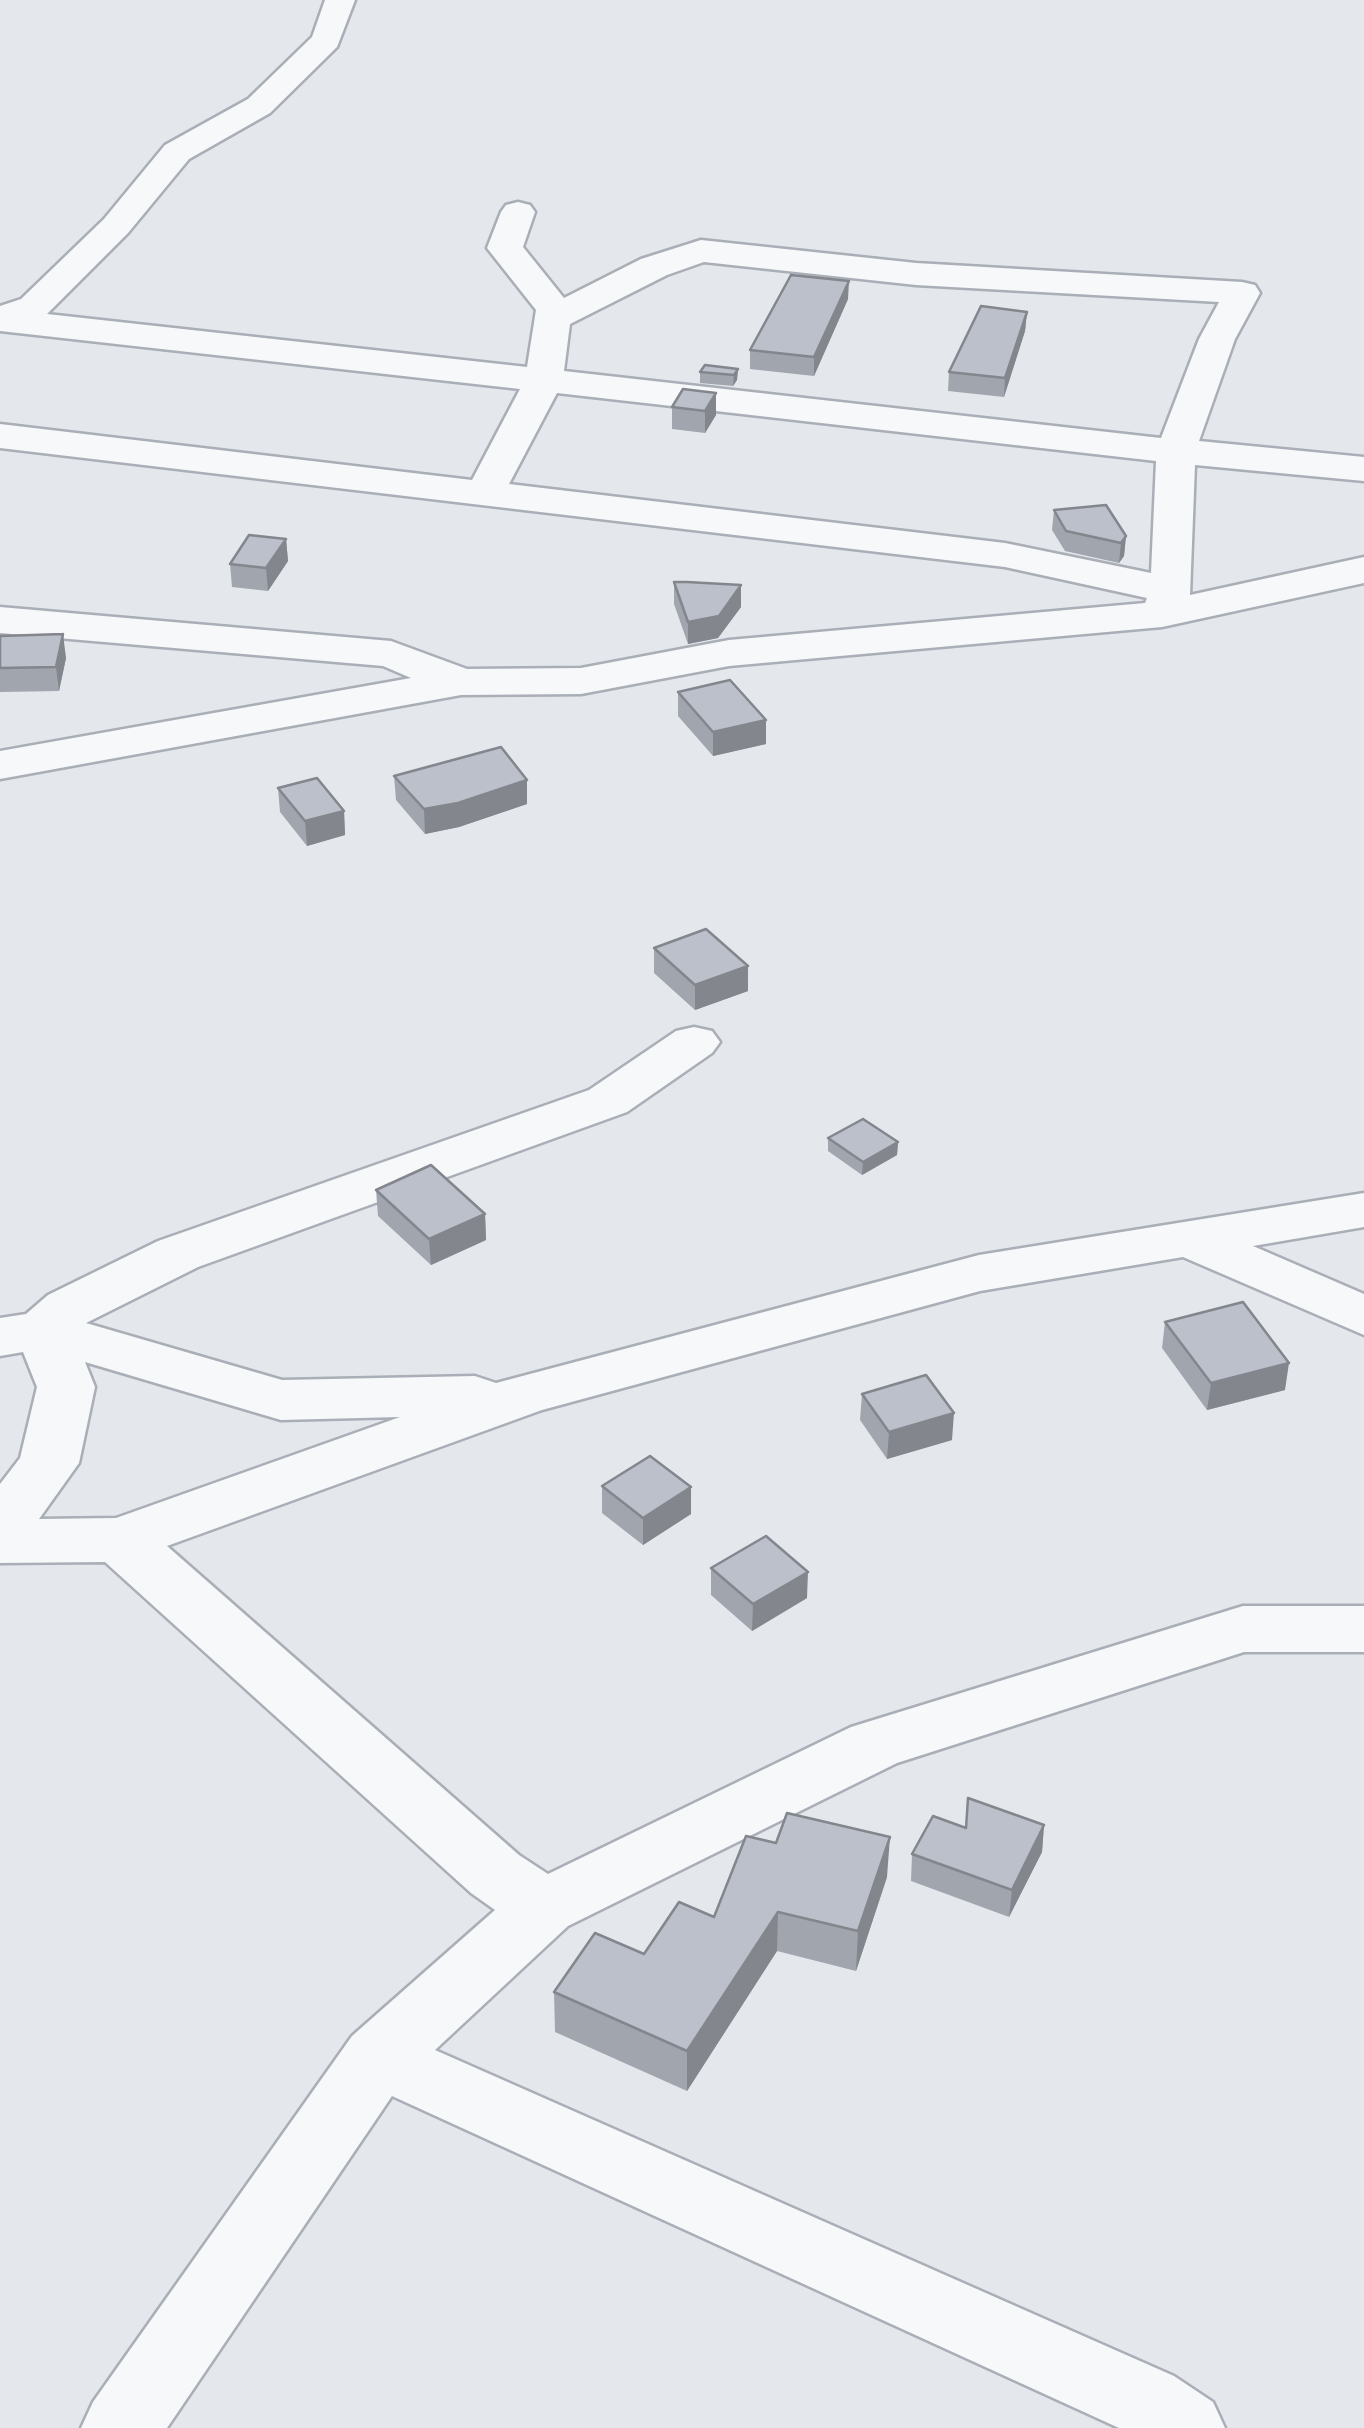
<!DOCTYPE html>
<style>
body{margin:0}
canvas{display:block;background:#e4e7ec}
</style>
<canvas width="1364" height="2428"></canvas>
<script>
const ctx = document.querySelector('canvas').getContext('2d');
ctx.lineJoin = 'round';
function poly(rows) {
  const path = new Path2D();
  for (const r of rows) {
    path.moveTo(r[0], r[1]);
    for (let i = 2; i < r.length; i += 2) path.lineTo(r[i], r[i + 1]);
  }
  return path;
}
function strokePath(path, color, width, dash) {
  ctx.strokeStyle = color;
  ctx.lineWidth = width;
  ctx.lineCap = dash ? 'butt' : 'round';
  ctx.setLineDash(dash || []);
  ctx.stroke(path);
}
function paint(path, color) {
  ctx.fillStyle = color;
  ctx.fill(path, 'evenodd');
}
const minor = poly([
 [325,0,355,0,337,47,270,113,189,159,128,233,47,314,527,367,536,310,487,248,501,212,506,205,518,202,530,205,535,212,523,247,564,298,641,259,701,240,916,263,1242,282,1255,285,1260,293,1235,339,1199,441,1364,457,1364,481,1195,465,1190,595,1364,557,1364,583,1162,627,729,666,581,694,461,695,0,779,0,751,411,678,383,666,0,633,0,607,391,641,467,669,581,668,729,640,1145,603,1147,598,1005,567,0,448,0,424,472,480,520,389,0,331,0,306,21,299,104,219,165,145,248,99,312,37,325,0],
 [704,262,916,285,1219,302,1199,339,1161,438,564,371,570,324,667,275,704,262],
 [557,393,1156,461,1151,573,1005,543,509,484,557,393],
 [694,1027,712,1031,720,1042,712,1053,627,1112,198,1267,86,1323,282,1380,475,1376,496,1383,979,1255,1364,1193,1364,1227,1253,1246,1364,1294,1364,1335,1183,1257,980,1291,542,1410,167,1546,519,1855,548,1874,851,1727,1243,1606,1364,1606,1364,1652,1244,1652,897,1763,568,1926,435,2050,1174,2376,1213,2402,1225,2428,1119,2428,392,2096,167,2428,81,2428,93,2402,352,2036,495,1910,471,1893,105,1562,0,1563,0,1484,20,1458,37,1387,23,1352,0,1356,0,1318,26,1314,48,1295,158,1241,589,1090,676,1031,694,1027],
 [85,1362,281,1420,400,1417,116,1518,39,1519,79,1463,95,1387,85,1362]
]);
strokePath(minor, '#a9aeb7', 5);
paint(minor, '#f7f8fa');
paint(poly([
 [848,299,814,376,750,369,750,350],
 [1027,312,1025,331,1004,397,948,391,949,372],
 [738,369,737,380,733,386,700,383,700,372],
 [716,393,716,415,705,433,672,429,672,407],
 [1054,510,1126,536,1124,556,1119,563,1065,551,1052,530],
 [286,539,288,561,268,591,232,587,230,564],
 [674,582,741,607,718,638,688,644,674,604],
 [0,636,66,658,59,691,0,692],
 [678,692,766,744,713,756,678,716],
 [394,776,527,780,527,804,459,827,425,834,396,800],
 [278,788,344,811,345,835,307,846,280,812],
 [654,948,748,966,748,991,695,1010,654,973],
 [828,1138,898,1142,897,1155,862,1175,828,1151],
 [376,1190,485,1214,486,1240,431,1265,378,1216],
 [1165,1322,1285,1390,1207,1410,1162,1348],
 [862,1394,952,1440,887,1459,860,1420],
 [602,1486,691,1514,643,1545,602,1513],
 [711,1568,807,1598,752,1631,711,1595],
 [1044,1825,1042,1852,1009,1917,911,1881,912,1854,966,1828],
 [887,1877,856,1971,777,1951,687,2091,555,2032,554,1992,644,1954,714,1917]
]), '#a1a5ae');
paint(poly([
 [849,281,848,299,814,376,814,357],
 [1027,312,1025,331,1004,397,1005,378],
 [738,369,737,380,733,386,734,375],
 [716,393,716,415,705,433,705,411],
 [1126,536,1124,556,1119,563,1121,543],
 [286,539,288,561,268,591,266,568],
 [741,585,741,607,718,638,688,644,688,622],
 [63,634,66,658,59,691,56,667],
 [766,720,766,744,713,756,713,732],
 [527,780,527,804,459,827,425,834,424,809],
 [344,811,345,835,307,846,305,821],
 [748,966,748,991,695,1010,695,985],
 [898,1142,897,1155,862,1175,863,1162],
 [485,1214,486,1240,431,1265,429,1239],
 [1289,1363,1285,1390,1207,1410,1211,1383],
 [954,1413,952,1440,887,1459,889,1432],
 [691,1487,691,1514,643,1545,643,1518],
 [808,1572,807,1598,752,1631,753,1604],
 [1044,1825,1042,1852,1009,1917,1012,1890],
 [890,1837,887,1877,856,1971,858,1931],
 [778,1912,777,1951,687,2091,687,2051]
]), '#83868d');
const building = poly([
 [791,275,849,281,814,357,750,350,791,275],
 [981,306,1027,312,1005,378,949,372,981,306],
 [705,365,738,369,734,375,700,372,705,365],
 [683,389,716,393,705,411,672,407,683,389],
 [1106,505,1126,536,1121,543,1066,531,1054,510,1106,505],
 [249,535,286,539,266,568,230,564,249,535],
 [674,582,687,582,741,585,719,616,688,622,674,582],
 [63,634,56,667,0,668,0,636,63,634],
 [730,680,766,720,713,732,678,692,730,680],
 [501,747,527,780,458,803,424,809,394,776,501,747],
 [317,778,344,811,305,821,278,788,317,778],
 [706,929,748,966,695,985,654,948,706,929],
 [863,1119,898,1142,863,1162,828,1138,863,1119],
 [431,1165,485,1214,429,1239,376,1190,431,1165],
 [1243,1302,1289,1363,1211,1383,1165,1322,1243,1302],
 [926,1375,954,1413,889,1432,862,1394,926,1375],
 [650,1456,691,1487,643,1518,602,1486,650,1456],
 [766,1536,808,1572,753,1604,711,1568,766,1536],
 [968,1798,1044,1825,1012,1890,912,1854,933,1816,966,1828,968,1798],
 [787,1813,890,1837,858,1931,778,1912,687,2051,554,1992,595,1933,644,1954,679,1902,714,1917,746,1836,776,1843,787,1813]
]);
paint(building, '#bbc0ca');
strokePath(building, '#83868d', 2.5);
</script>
